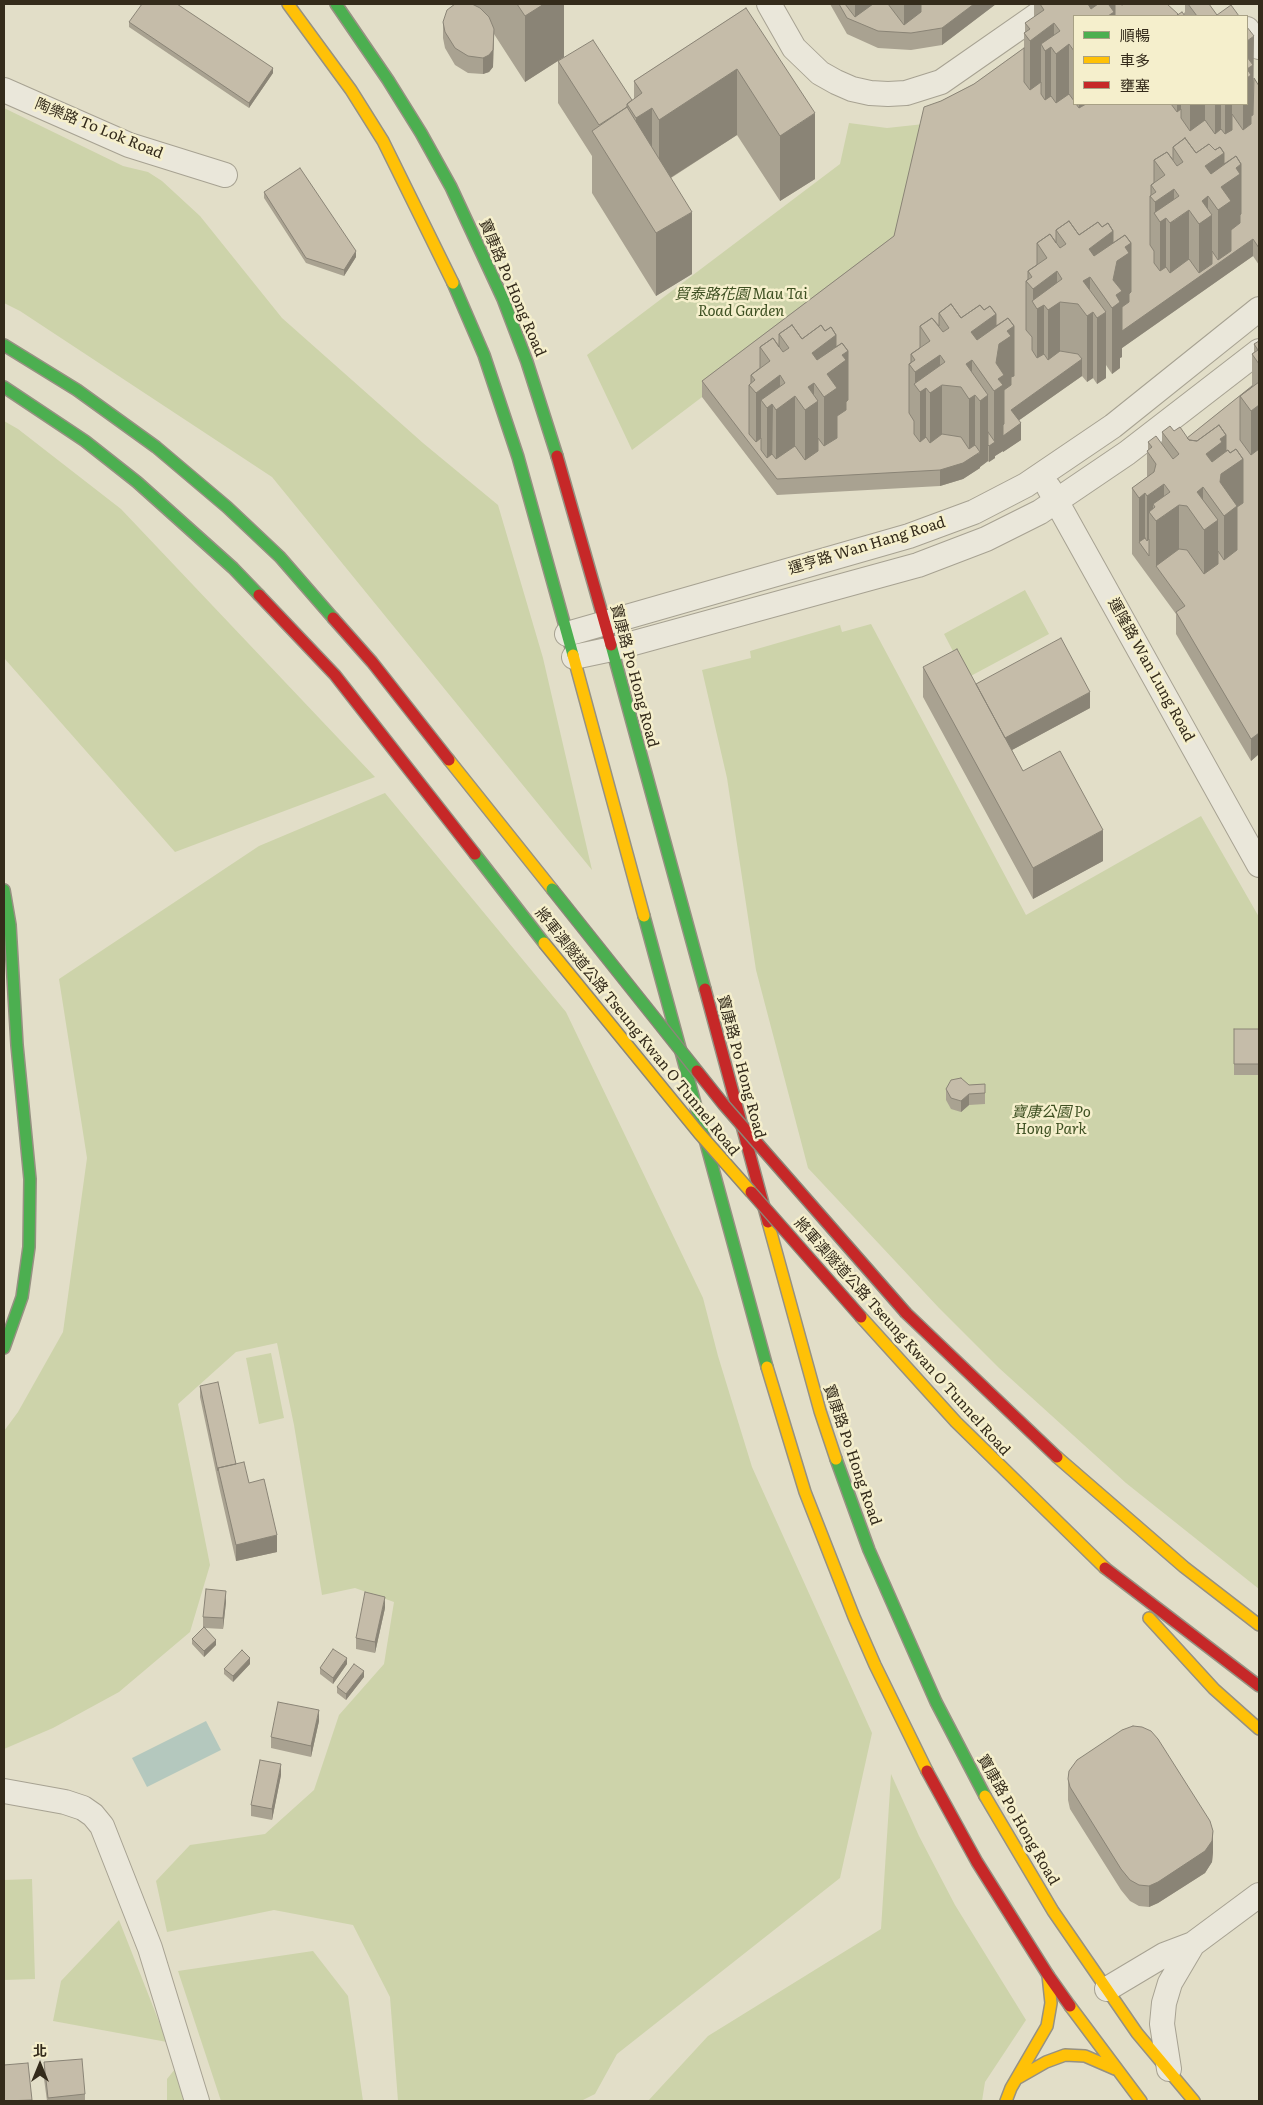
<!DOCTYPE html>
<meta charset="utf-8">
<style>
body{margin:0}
#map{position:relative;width:1263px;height:2105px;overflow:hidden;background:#e2dec8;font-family:Literata,"Noto Sans TC",serif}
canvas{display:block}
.frame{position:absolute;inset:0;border:5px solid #342b1b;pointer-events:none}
.legend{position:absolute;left:1073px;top:15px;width:175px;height:90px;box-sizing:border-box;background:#f5efcc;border:1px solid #a8a185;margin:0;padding:6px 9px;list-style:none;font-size:15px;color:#342b1b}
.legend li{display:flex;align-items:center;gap:10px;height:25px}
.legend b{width:25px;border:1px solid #a8a185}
.north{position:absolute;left:15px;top:2040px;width:50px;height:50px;-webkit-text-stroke:4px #f5efcc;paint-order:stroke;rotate:0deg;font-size:14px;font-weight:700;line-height:20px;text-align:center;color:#342b1b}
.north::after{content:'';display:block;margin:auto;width:18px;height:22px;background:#342b1b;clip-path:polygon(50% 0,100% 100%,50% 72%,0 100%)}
</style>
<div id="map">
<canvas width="1263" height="2105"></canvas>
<div class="frame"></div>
<ul class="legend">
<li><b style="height:6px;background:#4caf50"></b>順暢</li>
<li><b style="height:6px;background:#ffc107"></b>車多</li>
<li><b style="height:6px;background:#c62828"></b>壅塞</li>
</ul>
<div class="north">北</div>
</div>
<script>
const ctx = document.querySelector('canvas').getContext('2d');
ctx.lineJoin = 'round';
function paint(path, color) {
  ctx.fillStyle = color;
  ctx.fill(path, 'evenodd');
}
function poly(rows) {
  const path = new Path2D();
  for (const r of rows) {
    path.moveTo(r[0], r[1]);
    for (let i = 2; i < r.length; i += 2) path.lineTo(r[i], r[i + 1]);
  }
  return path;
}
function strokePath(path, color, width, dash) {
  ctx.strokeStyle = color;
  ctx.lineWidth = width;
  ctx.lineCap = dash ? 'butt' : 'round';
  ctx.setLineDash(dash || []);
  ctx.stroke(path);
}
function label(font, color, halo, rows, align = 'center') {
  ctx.font = font + ' Literata,"Noto Sans TC",serif';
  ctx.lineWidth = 5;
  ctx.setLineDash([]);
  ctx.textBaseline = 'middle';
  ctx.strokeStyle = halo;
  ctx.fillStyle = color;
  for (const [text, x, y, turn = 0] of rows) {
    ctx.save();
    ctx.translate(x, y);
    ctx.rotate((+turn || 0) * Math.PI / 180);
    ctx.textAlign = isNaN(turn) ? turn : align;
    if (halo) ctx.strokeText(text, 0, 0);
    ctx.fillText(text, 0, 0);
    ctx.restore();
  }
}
paint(poly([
 [4,108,123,166,148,172,162,181,200,216,282,318,423,443,498,505,543,658,592,870,272,477,20,311,4,303],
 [849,123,887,128,924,124,894,252,632,450,587,355,840,164],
 [4,421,18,429,121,509,375,777,175,852,4,658],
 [1025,590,1049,634,967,678,944,634],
 [871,624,1026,915,1201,816,1259,917,1259,1589,1126,1483,999,1368,939,1308,808,1168,756,970,727,778,702,670,751,658,750,651,840,625,842,632],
 [385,793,566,1012,703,1298,718,1356,752,1467,872,1733,840,1878,617,2054,595,2094,581,2101,398,2101,390,1997,353,1925,274,1910,167,1932,156,1881,190,1845,265,1834,314,1790,339,1715,384,1664,394,1602,355,1588,322,1595,294,1425,277,1343,236,1352,178,1404,210,1565,190,1632,119,1692,53,1728,4,1749,4,1431,18,1412,63,1332,87,1158,59,979,259,846],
 [271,1353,284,1418,259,1424,246,1358],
 [891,1774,919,1836,955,1905,1026,2020,985,2082,982,2101,648,2101,708,2036,881,1929],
 [32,1879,35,1979,4,1980,4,1880],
 [119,1920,167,2042,53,2021,61,1981],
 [313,1951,348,1996,363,2101,221,2101,178,1971],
 [179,2064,187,2101,167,2101,167,2079]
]), '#cdd3aa');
paint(poly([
 [206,1721,221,1750,147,1787,132,1758]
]), '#b4c8be');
const street = poly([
 [769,4,794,48,820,73,836,82,852,89,870,93,888,94,906,93,941,82,1053,4],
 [1247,29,1259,47],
 [4,90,129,145,225,175],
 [1049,488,1259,865],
 [567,634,909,536,974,512,1026,485,1113,426,1259,309],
 [574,657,612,649,918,565,986,539,1040,512,1127,453,1259,351],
 [4,1791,65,1802,83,1808,93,1815,102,1826,150,1948,197,2101],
 [1107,1989,1164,1955,1193,1944,1259,1895],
 [1169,2069,1162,2024,1164,2003,1170,1983,1193,1944]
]);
const fast = poly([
 [336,4,388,80,421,133,451,187,503,299,527,362,557,456],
 [453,283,484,355,518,457,573,655],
 [4,345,77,390,156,447,227,507,280,557,333,618],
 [4,387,85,441,137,482,233,568,259,595],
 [611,645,705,989],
 [475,854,544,943],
 [4,890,10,925,17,1045,30,1179,29,1247,22,1297,4,1348],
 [644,916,767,1367],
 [836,1459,869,1550,936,1702,985,1796]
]);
const slow = poly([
 [288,4,351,90,383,141,453,283],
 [573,655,644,916],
 [449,760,552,889],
 [768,1222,820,1411,836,1459],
 [861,1317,956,1422,1105,1568],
 [767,1367,805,1492,854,1617,875,1665,927,1771],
 [1057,1457,1184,1567,1259,1625],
 [1149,1618,1214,1689,1259,1729],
 [985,1796,1053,1911,1137,2033,1194,2101],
 [1070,2006,1141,2101],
 [1018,2078,1046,2062,1065,2055,1085,2056,1115,2069],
 [1006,2101,1011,2088,1047,2026,1051,2003,1048,1975]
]);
const jam = poly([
 [557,456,611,645],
 [259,595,335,675,475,854],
 [333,618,372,662,449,760],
 [705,989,768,1222],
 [906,1313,1057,1457],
 [1105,1568,1259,1686],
 [927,1771,977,1862,1048,1975,1070,2006]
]);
strokePath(street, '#a7a292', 26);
strokePath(fast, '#969182', 14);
strokePath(slow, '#969182', 14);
strokePath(jam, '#969182', 14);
strokePath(street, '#eae7da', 24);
strokePath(fast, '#4caf50', 11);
strokePath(slow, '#ffc107', 11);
strokePath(jam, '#c62828', 11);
const fastBridge = poly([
 [552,889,697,1071]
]);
const slowBridge = poly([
 [544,943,699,1133,751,1192]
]);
const jamBridge = poly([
 [697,1071,724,1105,906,1313],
 [751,1192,861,1317]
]);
strokePath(fastBridge, '#8c8779', 14, []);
strokePath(slowBridge, '#8c8779', 14, []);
strokePath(jamBridge, '#8c8779', 14, []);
strokePath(fastBridge, '#4caf50', 11);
strokePath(slowBridge, '#ffc107', 11);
strokePath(jamBridge, '#c62828', 11);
paint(poly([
 [474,4,564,4,564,57,525,82,494,34,493,67,489,72,483,74,468,73,455,65,445,48,443,38,443,22,475,5],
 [830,4,996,4,942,45,911,50,878,48,847,34],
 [1034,4,1120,4,1122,5,1178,14,1183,14,1185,12,1185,4,1209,4,1217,15,1239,16,1074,16,1074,104,1247,104,1254,78,1259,86,1259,265,1253,256,1122,348,1122,357,1120,358,1120,368,1112,374,1106,365,1106,378,1097,384,1093,378,1087,382,1082,376,1019,420,1021,440,1003,452,1003,451,995,456,995,458,989,462,988,461,980,467,980,468,963,479,940,486,777,495,702,397,702,381,894,236,941,101,974,84,1024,48,1024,33,1025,32,1025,23,1034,17],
 [746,8,815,179,780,201,737,135,671,178,692,274,656,296,592,193,592,156,558,103,558,61,632,100,634,99,634,81],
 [129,22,273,73,249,108,129,27],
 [264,192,356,257,344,276,306,263,264,198],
 [1259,341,1259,754,1251,761,1176,634,1176,614,1132,554,1132,488,1147,477,1147,451,1148,450,1148,442,1162,444,1162,432,1174,431,1187,438,1252,386,1252,354,1254,352,1254,344],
 [923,667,976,684,1090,708,1012,750,1023,771,1103,861,1033,899,923,697],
 [1234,1029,1259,1029,1259,1075,1234,1075],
 [985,1084,985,1104,969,1105,961,1112,951,1109,946,1100,946,1089,969,1085],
 [200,1386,236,1464,277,1552,236,1561,218,1482,200,1397],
 [226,1602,223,1629,205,1628,216,1645,204,1657,192,1644,192,1639,204,1628,203,1628,203,1617],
 [385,1608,375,1653,356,1649,356,1638],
 [250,1664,233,1682,224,1674,224,1669],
 [347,1664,333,1684,320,1674,320,1668],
 [364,1677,346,1700,337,1693,337,1687],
 [319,1721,311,1757,271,1748,271,1737],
 [281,1775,272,1820,251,1816,251,1805],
 [1068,1779,1213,1852,1212,1862,1205,1873,1158,1903,1149,1907,1139,1906,1130,1901,1121,1890,1070,1809,1068,1800],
 [44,2062,85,2094,85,2101,47,2101,44,2079]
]), '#a9a291');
paint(poly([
 [537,4,564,4,564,57,525,82,525,16],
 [855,4,882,4,855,21],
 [904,4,921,4,921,29,904,33],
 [974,4,996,4,942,45,942,28],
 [1086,4,1115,4,1115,16,1086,16],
 [1054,23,1054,52,1051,47,1051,113,1045,116,1045,51,1041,44,1041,99,1030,107,1030,41],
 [494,29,493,67,489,72,483,74,483,58],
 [1254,36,1253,131,1243,146,1243,104,1247,104,1247,41],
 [1069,44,1069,110,1056,119,1056,54],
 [273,68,273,73,249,108,249,103],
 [737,69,737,135,659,185,659,120],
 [1079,104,1092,104,1079,124],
 [1177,104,1181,104,1181,125,1177,129],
 [1190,104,1205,104,1205,137,1190,147],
 [1215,104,1221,104,1221,145,1215,150],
 [1225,104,1232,104,1232,146,1225,151],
 [652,108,652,174,636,184,636,118],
 [815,113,815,179,780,201,780,136],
 [1224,153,1236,168,1241,164,1253,239,1253,256,1122,348,1122,357,1120,358,1120,368,1112,374,1112,308,1090,277,1090,314,1093,312,1093,378,1087,382,1087,316,1079,301,1089,249,1113,231,1117,261,1125,247,1131,243,1131,308,1199,277,1199,224,1196,219,1205,166],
 [1208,196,1218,210,1218,264,1212,268,1212,215,1208,218],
 [1174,189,1174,221,1189,210,1189,276,1170,289,1170,223,1166,218,1166,284,1160,288,1160,222,1155,214,1155,202],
 [692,212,692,274,656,296,656,233],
 [356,251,356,257,344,276,344,270],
 [1057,271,1057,304,1060,302,1060,368,1048,376,1048,310,1044,305,1044,370,1037,375,1037,309,1033,302,1033,289],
 [1106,312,1106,378,1097,384,1097,318],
 [996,314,999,344,1007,331,1014,326,1014,392,1004,407,1021,423,1021,440,1003,452,1003,435,1003,451,995,456,995,458,989,462,989,446,994,442,994,391,972,360,972,397,975,395,975,455,980,453,980,401,988,395,988,461,980,467,980,468,963,479,940,486,940,470,969,459,969,399,961,384,971,332],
 [836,335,842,355,848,351,848,417,837,454,824,463,824,397,814,383,814,404,818,401,818,467,805,476,805,410,802,405,812,353],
 [940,355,940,387,942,385,942,451,930,459,930,393,926,388,926,454,920,458,920,392,915,385,915,372],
 [1082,359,1082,376,1011,426,1011,410],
 [780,375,780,407,795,396,795,462,776,476,776,410,773,404,772,470,767,465,767,408,761,400,761,454,756,451,756,393],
 [1259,405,1259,471,1251,477,1251,411],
 [1226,435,1243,459,1243,524,1237,572,1224,581,1224,516,1203,487,1203,529,1197,520,1197,485,1206,454,1220,439],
 [1164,484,1164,516,1179,499,1179,571,1156,566,1156,587,1156,521,1155,507,1153,504,1153,517,1149,512,1149,577,1149,556,1147,553,1147,496],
 [1145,493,1145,550,1139,542,1139,498],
 [1218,520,1218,586,1204,596,1204,530],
 [1090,692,1090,708,999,757,999,741],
 [1259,733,1259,754,1251,761,1251,739],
 [1103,830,1103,861,1033,899,1033,868],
 [969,1094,969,1105,961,1112,961,1101],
 [277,1535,277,1552,236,1561,236,1545],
 [226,1591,226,1602,223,1629,223,1618],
 [385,1597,385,1608,375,1653,375,1642],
 [216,1640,216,1645,204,1657,204,1651],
 [250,1658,250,1664,233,1682,233,1676],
 [347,1658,347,1664,333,1684,333,1678],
 [364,1671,364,1677,346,1700,346,1694],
 [319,1710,319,1721,311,1757,311,1746],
 [281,1764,281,1775,272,1820,272,1809],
 [1213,1831,1213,1852,1212,1862,1205,1873,1158,1903,1149,1907,1149,1886]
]), '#8a8476');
const building = poly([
 [142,4,177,4,273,68,249,103,129,22,142,4],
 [455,4,472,4,480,8,489,17,494,29,493,50,489,55,483,58,468,56,455,48,445,32,443,22,447,10,455,4],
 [517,4,544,4,525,16,517,4],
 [839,4,845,4,855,17,873,4,888,4,904,25,921,12,921,4,974,4,942,28,911,33,878,31,847,18,839,4],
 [1040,4,1088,4,1091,9,1098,4,1112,4,1109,5,1114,12,1108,16,1074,16,1074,51,1069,44,1056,54,1051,47,1045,51,1041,44,1060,31,1054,23,1030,41,1024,33,1030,29,1025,23,1044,10,1040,4],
 [1115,4,1120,4,1122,5,1125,4,1167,4,1178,14,1176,16,1115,16,1115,4],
 [1188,4,1209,4,1217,15,1231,5,1239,16,1197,16,1188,4],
 [746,8,815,113,780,136,737,69,659,120,652,108,636,118,627,104,642,93,634,81,746,8],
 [1182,12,1185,16,1176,16,1182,12],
 [1247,27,1254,36,1247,41,1247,27],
 [593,40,632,100,627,104,627,107,599,125,558,61,593,40],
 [1024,48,1024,82,1030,90,1041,82,1041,94,1045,100,1051,96,1056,103,1069,94,1074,101,1074,104,1076,104,1079,108,1086,104,1171,104,1177,112,1181,109,1181,118,1190,131,1205,120,1215,134,1221,129,1225,134,1232,130,1232,114,1243,130,1251,124,1251,116,1253,115,1254,78,1259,86,1259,248,1253,239,1122,331,1122,307,1129,302,1129,294,1131,292,1131,243,1125,235,1113,243,1113,231,1108,223,1102,227,1098,222,1079,235,1069,221,1056,230,1056,243,1050,234,1037,243,1037,265,1028,271,1028,279,1026,281,1026,330,1032,337,1032,350,1037,358,1044,354,1048,360,1060,351,1078,354,1082,359,1011,410,1021,423,1003,436,1003,425,1004,424,1004,390,1011,385,1011,377,1014,376,1014,326,1008,318,996,326,996,314,990,306,984,310,980,305,961,318,951,304,939,313,939,326,932,318,920,326,920,348,911,354,911,363,909,364,909,413,914,421,914,434,920,442,926,437,930,443,942,434,961,437,969,449,975,445,980,452,963,463,940,470,777,479,702,381,894,236,924,107,941,101,974,84,1024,48],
 [1185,138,1196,153,1209,144,1215,150,1220,147,1224,153,1224,164,1236,156,1241,164,1241,214,1240,215,1240,223,1231,230,1231,251,1218,260,1212,251,1212,264,1199,273,1189,259,1170,273,1166,267,1160,271,1154,263,1154,251,1150,245,1150,196,1151,195,1151,185,1154,183,1154,160,1167,152,1173,160,1173,147,1185,138],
 [792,325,802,339,821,325,825,331,831,327,836,335,836,347,842,343,848,351,848,400,846,402,846,410,837,416,837,438,824,446,818,438,818,451,805,460,795,446,776,459,772,454,767,458,761,450,761,438,756,442,749,434,749,385,751,383,751,375,760,368,760,347,773,338,779,347,779,334,792,325],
 [1247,57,1253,65,1247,69,1251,75,1247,78,1247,57],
 [627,107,692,212,656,233,592,131,627,107],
 [1185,138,1196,153,1209,144,1215,150,1220,147,1224,153,1205,166,1211,174,1236,156,1241,164,1236,168,1240,174,1221,187,1231,201,1218,210,1208,196,1202,201,1212,215,1199,224,1189,210,1170,223,1166,218,1160,222,1154,213,1179,196,1174,189,1155,202,1150,196,1156,192,1151,185,1165,175,1154,160,1167,152,1177,166,1183,162,1173,147,1185,138],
 [300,168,356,251,344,270,306,258,264,192,300,168],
 [1069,221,1079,235,1098,222,1102,227,1108,223,1113,231,1089,249,1094,256,1125,235,1131,243,1125,247,1129,253,1117,261,1113,280,1122,291,1116,295,1120,302,1112,308,1090,277,1083,281,1106,312,1097,318,1093,312,1087,316,1078,304,1060,302,1048,310,1044,305,1037,309,1032,301,1062,279,1057,271,1033,289,1026,281,1032,277,1028,271,1047,258,1037,243,1050,234,1060,248,1066,244,1056,230,1069,221],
 [951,304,961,318,980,305,984,310,990,306,996,314,971,332,977,340,1008,318,1014,326,1007,331,1011,336,999,344,996,363,1004,375,998,379,1003,385,994,391,972,360,966,364,988,395,980,401,975,395,969,399,961,387,942,385,930,393,926,388,920,392,914,384,945,362,940,355,915,372,909,364,915,360,911,354,930,341,920,326,932,318,943,332,949,328,939,313,951,304],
 [792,325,802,339,821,325,825,331,831,327,836,335,812,353,817,360,842,343,848,351,842,355,846,360,827,374,837,388,824,397,814,383,808,387,818,401,805,410,795,396,776,410,772,404,767,408,761,400,785,383,780,375,756,393,749,385,755,380,751,375,770,361,760,347,773,338,783,352,789,348,779,334,792,325],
 [1259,341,1259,364,1252,354,1258,350,1254,344,1259,341],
 [1259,379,1259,405,1251,411,1240,396,1259,382,1259,379],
 [1252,386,1252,387,1240,396,1240,440,1251,455,1259,449,1259,733,1251,739,1176,612,1185,606,1156,566,1179,549,1187,550,1204,574,1218,564,1218,551,1224,560,1237,550,1237,507,1243,503,1243,459,1236,449,1230,453,1228,450,1226,451,1226,435,1219,425,1197,441,1189,440,1187,438,1252,386],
 [1219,425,1226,435,1220,439,1222,442,1206,454,1212,462,1228,450,1230,453,1236,449,1243,459,1221,474,1220,482,1237,506,1224,516,1203,487,1197,492,1218,520,1204,530,1187,506,1179,505,1156,521,1149,512,1155,507,1153,504,1170,492,1164,484,1147,496,1145,493,1139,498,1132,488,1154,472,1156,464,1147,451,1152,447,1148,442,1156,436,1173,459,1179,454,1162,432,1170,426,1174,431,1180,427,1189,440,1197,441,1219,425],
 [988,432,995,442,989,446,988,445,988,432],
 [1145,538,1147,541,1149,539,1149,556,1139,542,1145,538],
 [1061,638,1090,692,1005,738,976,684,1061,638],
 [957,649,1023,771,1060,751,1103,830,1033,868,923,667,957,649],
 [1234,1029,1259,1029,1259,1064,1234,1064,1234,1029],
 [961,1078,969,1085,985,1084,985,1093,969,1094,961,1101,951,1098,946,1089,951,1080,961,1078],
 [218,1382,236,1464,218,1468,218,1471,200,1386,218,1382],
 [244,1462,249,1483,264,1479,277,1535,236,1545,218,1468,244,1462],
 [206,1589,226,1591,223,1618,203,1617,206,1589],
 [365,1592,385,1597,375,1642,356,1638,365,1592],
 [204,1627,216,1640,204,1651,192,1639,204,1627],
 [333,1649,347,1658,333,1678,320,1668,333,1649],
 [242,1650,250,1658,233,1676,224,1669,242,1650],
 [354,1664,364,1671,346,1694,337,1687,354,1664],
 [278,1702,319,1710,311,1746,271,1737,278,1702],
 [1133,1726,1142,1727,1151,1731,1158,1739,1210,1821,1213,1831,1212,1841,1205,1851,1158,1882,1149,1886,1139,1885,1130,1880,1121,1869,1070,1787,1068,1779,1069,1771,1077,1760,1122,1730,1133,1726],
 [260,1760,281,1764,272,1809,251,1805,260,1760],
 [82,2059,85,2094,48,2098,44,2062,82,2059],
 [28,2063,32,2100,4,2101,4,2065,28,2063]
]);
paint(building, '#c5bca9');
strokePath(building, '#8a8476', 1);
label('15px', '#342b1b', '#f5efcc', [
 ["陶樂路 To Lok Road",99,129,22],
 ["寶康路 Po Hong Road",512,288,67],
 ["運亨路 Wan Hang Road",867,546,-17],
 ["運隆路 Wan Lung Road",1151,670,61],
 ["寶康路 Po Hong Road",634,676,75],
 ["將軍澳隧道公路 Tseung Kwan O Tunnel Road",637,1032,51],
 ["寶康路 Po Hong Road",741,1067,75],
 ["將軍澳隧道公路 Tseung Kwan O Tunnel Road",902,1337,48],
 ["寶康路 Po Hong Road",852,1455,71],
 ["寶康路 Po Hong Road",1018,1820,60]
]);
label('italic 15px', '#3e5022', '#f5efcc', [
 ["貿泰路花園 Mau Tai",741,295],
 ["Road Garden",741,312],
 ["寶康公園 Po",1051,1113],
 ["Hong Park",1051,1130]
]);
</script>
